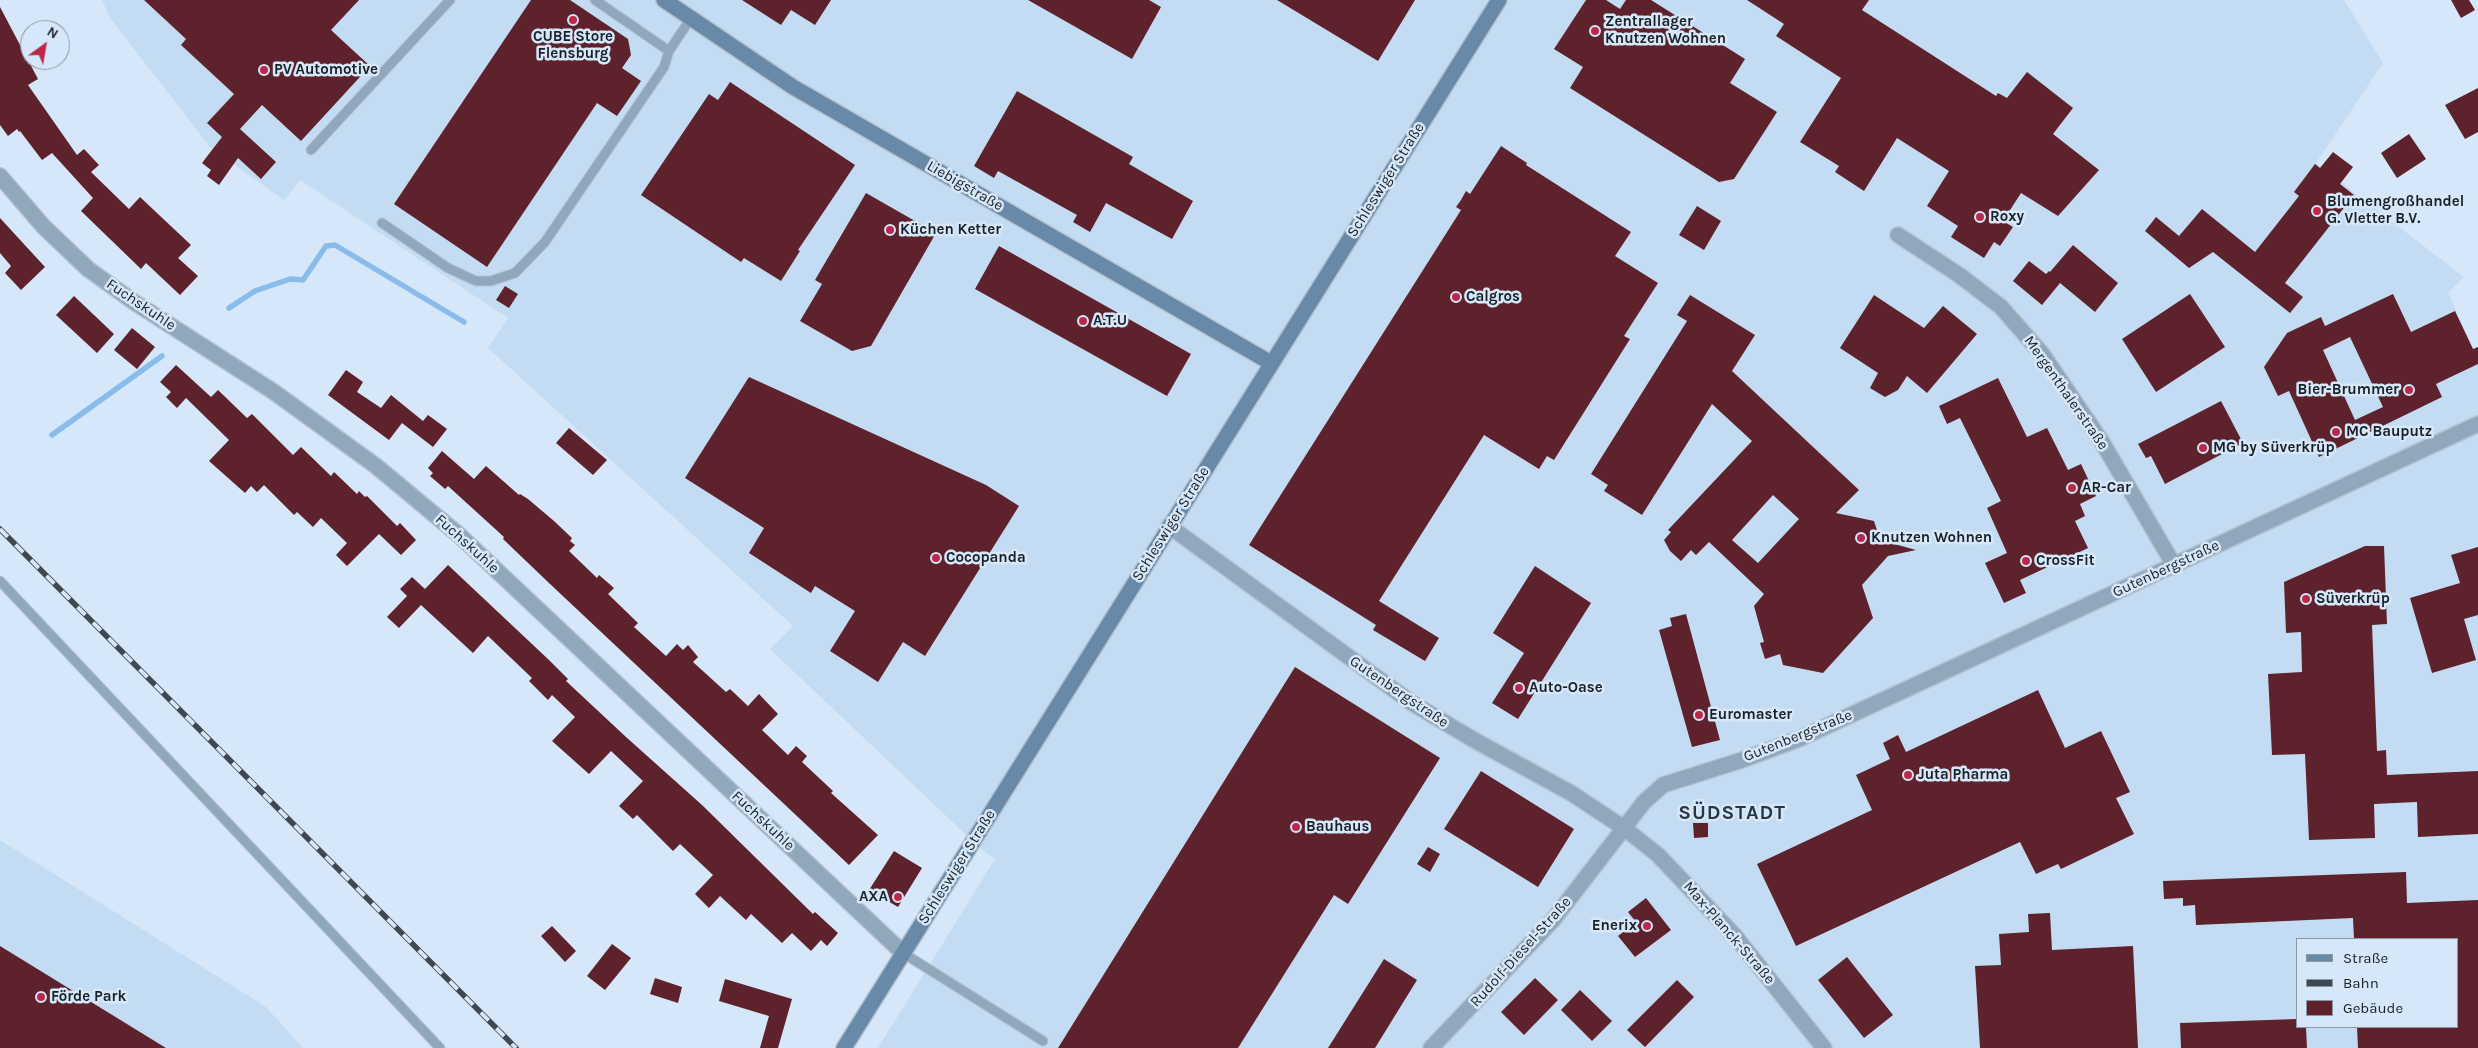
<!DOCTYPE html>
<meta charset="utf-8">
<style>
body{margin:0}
#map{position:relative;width:2478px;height:1048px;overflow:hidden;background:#d5e7f8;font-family:Karla,sans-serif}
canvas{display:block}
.legend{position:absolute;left:2296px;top:938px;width:162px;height:90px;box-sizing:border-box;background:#d5e7f8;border:1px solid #8a97a4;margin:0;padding:6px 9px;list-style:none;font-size:15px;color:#192026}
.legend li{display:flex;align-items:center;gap:10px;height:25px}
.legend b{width:25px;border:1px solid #8a97a4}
.north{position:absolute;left:20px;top:20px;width:50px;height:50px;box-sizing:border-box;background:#d5e7f8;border:1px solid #8a97a4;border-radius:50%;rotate:32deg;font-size:14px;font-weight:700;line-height:20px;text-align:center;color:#192026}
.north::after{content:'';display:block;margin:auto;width:18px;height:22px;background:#ba294b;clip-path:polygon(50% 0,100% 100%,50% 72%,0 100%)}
</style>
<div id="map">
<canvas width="2478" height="1048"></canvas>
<ul class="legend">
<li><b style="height:6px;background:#6889a7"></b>Straße</li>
<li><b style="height:6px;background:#3f4850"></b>Bahn</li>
<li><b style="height:14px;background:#5d222b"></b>Gebäude</li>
</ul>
<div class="north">N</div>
</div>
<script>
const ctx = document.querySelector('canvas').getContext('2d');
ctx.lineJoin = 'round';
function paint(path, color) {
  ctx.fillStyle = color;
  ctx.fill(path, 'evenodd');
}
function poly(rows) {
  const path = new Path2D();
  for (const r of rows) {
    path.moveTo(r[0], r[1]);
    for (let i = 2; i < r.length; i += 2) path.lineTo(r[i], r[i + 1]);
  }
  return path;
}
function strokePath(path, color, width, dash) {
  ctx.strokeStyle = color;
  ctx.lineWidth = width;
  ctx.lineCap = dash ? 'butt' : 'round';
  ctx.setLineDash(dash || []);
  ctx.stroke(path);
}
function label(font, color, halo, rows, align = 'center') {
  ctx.font = font + ' Karla,sans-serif';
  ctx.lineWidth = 5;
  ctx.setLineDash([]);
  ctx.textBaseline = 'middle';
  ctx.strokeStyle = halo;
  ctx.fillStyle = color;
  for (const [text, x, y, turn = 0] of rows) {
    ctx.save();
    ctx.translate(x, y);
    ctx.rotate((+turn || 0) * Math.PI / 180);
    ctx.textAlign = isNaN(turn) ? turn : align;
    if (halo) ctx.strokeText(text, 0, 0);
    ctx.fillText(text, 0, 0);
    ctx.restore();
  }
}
paint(poly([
 [102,0,2344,0,2383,63,2316,163,2464,277,2448,293,2478,359,2478,1048,878,1048,995,859,981,849,770,649,793,626,488,348,508,318,300,180,284,200,211,148,110,18],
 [2297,939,2457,939,2457,1027,2297,1027],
 [0,840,266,1007,303,1048,0,1048]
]), '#c4dcf3');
strokePath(poly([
 [229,308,255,291,290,279,303,280,326,246,335,245,464,322],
 [52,435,162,356]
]), '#89bceb', 5.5);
paint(poly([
 [144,0,359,0,331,30,370,66,301,141,262,105,240,129,276,162,261,179,238,158,219,185,207,176,211,170,202,163,222,137,207,123,234,94,181,45,186,39],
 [531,0,570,0,628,39,631,55,622,68,641,81,617,116,597,103,487,267,394,204],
 [742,0,831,0,815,25,791,10,781,25],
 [1028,0,1149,0,1161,7,1132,59],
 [1277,0,1415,0,1378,61],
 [1586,0,1606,0,1620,9,1626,0,1651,0,1745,59,1730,83,1777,112,1734,179,1719,182,1570,88,1583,67,1554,49],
 [1747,0,1869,0,1862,10,1996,96,1998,93,2007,98,2027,72,2073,108,2053,134,2099,170,2058,216,2021,193,2003,221,2013,227,2000,246,1994,242,1984,258,1951,237,1958,226,1927,206,1949,171,1897,138,1864,191,1835,172,1839,166,1800,142,1841,78,1776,36,1784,24],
 [2451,0,2469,0,2475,10,2461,18],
 [0,7,38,79,28,85,77,155,84,149,99,165,91,172,129,209,140,197,191,245,178,258,198,276,180,295,146,263,141,269,81,211,93,198,52,153,42,160,20,131,19,132,17,129,8,136,0,125],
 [730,82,855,165,798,250,800,251,781,281,744,258,741,262,641,195,709,94,718,100],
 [2478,88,2478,132,2465,139,2445,105],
 [1017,91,1133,157,1129,164,1193,201,1172,239,1106,203,1090,232,1073,222,1077,215,998,171,994,178,974,166],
 [2409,134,2426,159,2397,178,2381,153],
 [1501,146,1527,163,1526,165,1631,232,1615,256,1658,283,1624,336,1630,339,1554,460,1547,456,1539,469,1484,435,1379,601,1439,638,1425,661,1373,630,1376,625,1249,545,1461,210,1456,207,1461,200,1466,191,1470,194],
 [2333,152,2353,167,2340,184,2354,195,2285,283,2303,297,2290,313,2213,252,2189,268,2145,231,2156,217,2179,236,2202,209,2255,252,2299,196,2294,192,2315,164,2320,168],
 [866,193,936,233,871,346,852,351,800,321,822,284,815,280],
 [1697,206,1721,221,1704,250,1679,235],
 [0,218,45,267,21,290,5,273,11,266,0,253],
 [2073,245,2118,283,2095,312,2060,283,2042,305,2013,281,2029,261,2046,274,2049,271,2050,272],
 [999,246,1191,354,1167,396,975,289],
 [505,286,518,294,509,308,496,300],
 [2190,294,2225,347,2156,392,2122,339],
 [2393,294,2411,332,2455,311,2473,349,2478,347,2478,364,2436,384,2442,397,2319,457,2289,391,2278,396,2264,367,2287,333,2321,317,2325,326],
 [2350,337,2383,407,2355,420,2323,350],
 [1690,295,1755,335,1732,371,1859,490,1836,513,1874,521,1880,540,1916,550,1888,556,1862,585,1873,618,1823,673,1783,665,1780,654,1765,659,1760,643,1764,642,1754,606,1764,594,1709,542,1696,555,1691,550,1681,561,1670,551,1664,540,1671,532,1668,530,1752,441,1712,404,1642,515,1604,491,1608,485,1591,474,1687,321,1677,315],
 [1773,495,1799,519,1758,563,1732,540],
 [1874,295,1924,328,1943,306,1977,334,1927,393,1907,376,1898,390,1885,397,1870,388,1878,373,1840,348],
 [74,296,114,334,97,353,56,315],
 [132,328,155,347,137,369,114,350],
 [176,365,211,397,218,390,247,418,252,414,293,455,301,447,331,476,334,472,357,494,359,491,365,497,367,496,397,526,400,523,416,540,401,555,379,534,347,566,336,555,347,543,321,518,313,527,297,512,294,515,264,485,257,492,251,486,245,493,209,461,229,440,186,398,177,408,166,397,171,392,160,382],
 [346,370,363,382,357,392,381,408,391,395,423,421,428,415,447,429,433,447,402,423,389,440,328,395],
 [749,377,986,485,1019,506,925,656,903,642,878,682,830,651,855,611,815,586,811,593,749,553,764,528,685,478],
 [1998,378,2027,437,2047,428,2068,470,2081,464,2096,496,2080,504,2085,516,2075,521,2088,548,2020,580,2026,593,2004,603,1985,563,2007,553,1987,508,2001,501,1960,418,1947,424,1939,406],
 [2221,401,2243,443,2165,484,2151,456,2146,458,2138,444],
 [569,428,607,460,593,475,556,443],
 [442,451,474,479,486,466,519,495,520,494,528,499,554,521,572,538,570,541,575,545,569,551,597,578,599,575,614,588,608,594,638,623,634,627,666,656,677,644,683,650,688,645,698,657,693,662,726,692,730,689,748,706,759,694,778,714,762,730,788,755,796,746,807,756,802,762,833,791,831,793,878,835,849,865,549,583,503,539,504,537,448,486,445,489,430,476,433,473,428,468],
 [2365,546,2384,546,2387,624,2372,625,2377,751,2386,750,2387,775,2478,771,2478,834,2418,837,2417,802,2374,804,2375,838,2309,840,2305,754,2272,755,2268,674,2302,672,2301,632,2286,633,2284,582],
 [2478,547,2478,615,2464,619,2476,660,2432,673,2410,598,2460,583,2451,555],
 [448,565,549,660,568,679,566,681,626,737,702,805,813,914,815,912,838,933,827,946,821,940,811,951,792,933,782,943,751,914,746,920,720,896,709,908,695,894,713,875,680,844,673,851,637,815,633,819,619,806,643,781,611,751,589,774,552,741,575,717,552,695,548,700,529,681,532,678,488,636,473,653,421,605,399,628,387,617,407,596,400,589,412,577,425,589],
 [1535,566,1591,603,1518,719,1492,703,1524,653,1493,633],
 [1686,614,1720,740,1692,747,1659,630,1672,626,1670,618],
 [1295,667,1440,758,1348,904,1334,895,1238,1048,1058,1048],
 [2038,690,2065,748,2101,731,2130,792,2116,798,2134,834,2061,869,2058,864,2036,874,2020,842,1796,946,1757,864,1872,810,1856,775,1890,759,1883,743,1898,735,1906,752],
 [1481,771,1574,829,1538,887,1444,829],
 [1693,823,1708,823,1708,837,1694,838],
 [1428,847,1440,854,1430,872,1417,864],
 [894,851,922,868,898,907,869,890],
 [2406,872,2407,903,2478,900,2478,1048,2358,1048,2357,1027,2457,1027,2457,939,2354,939,2353,918,2196,925,2195,905,2183,906,2183,898,2164,899,2163,881],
 [1646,898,1671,930,1635,957,1618,936,1636,922,1628,912],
 [2050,913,2052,950,2133,946,2138,1048,1980,1048,1975,966,2001,965,1999,934,2029,932,2028,914],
 [552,926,576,951,565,962,541,936],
 [612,944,631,958,605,990,587,976],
 [0,946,166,1048,0,1048],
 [1847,957,1893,1015,1864,1038,1818,980],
 [1384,959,1417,980,1375,1048,1328,1048],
 [655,978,682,987,678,1003,650,994],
 [1535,978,1558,1000,1524,1035,1501,1012],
 [725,979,792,999,778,1048,760,1048,769,1016,719,1001],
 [1677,980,1694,997,1645,1047,1627,1030],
 [1580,990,1612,1021,1592,1041,1561,1010],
 [2297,1019,2297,1027,2306,1027,2307,1048,2181,1048,2180,1023]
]), '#5d222b');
const lane = poly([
 [595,0,669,51,691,18],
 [311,150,450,0],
 [382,223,448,268,476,281,491,281,515,273,545,242,664,67,669,51],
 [0,581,440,1048],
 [903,953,1043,1041]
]);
const street = poly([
 [0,176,43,226,88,269,134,302,274,392,376,466,459,535,903,953],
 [1898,235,1959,275,2001,307,2043,355,2102,442,2174,565],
 [1169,526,1412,703,1474,740,1571,793,1624,828,1658,855,1735,936,1824,1048],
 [1431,1048,1553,920,1644,802,1663,785,1742,760,1799,739,2478,424]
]);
const secondary = poly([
 [664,0,793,87,1271,363],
 [844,1048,1499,0]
]);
strokePath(lane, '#b3c3d2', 11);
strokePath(street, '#b3c3d2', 18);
strokePath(secondary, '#b3c3d2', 18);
strokePath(lane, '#91a7bc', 9);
strokePath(street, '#91a7bc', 15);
strokePath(secondary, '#6889a7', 15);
const rail = poly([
 [0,529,516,1048]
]);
strokePath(rail, '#3f4850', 5.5);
strokePath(rail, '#d5e7f8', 4, [11]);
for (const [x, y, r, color] of [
 [573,20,5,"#ba294b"],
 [1595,31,5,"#ba294b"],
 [264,70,5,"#ba294b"],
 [2317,211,5,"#ba294b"],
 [1980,217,5,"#ba294b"],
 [890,230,5,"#ba294b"],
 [1456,297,5,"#ba294b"],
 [1083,321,5,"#ba294b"],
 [2409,390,5,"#ba294b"],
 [2336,432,5,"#ba294b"],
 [2203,448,5,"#ba294b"],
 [2072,488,5,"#ba294b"],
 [1861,538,5,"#ba294b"],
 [936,558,5,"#ba294b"],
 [2026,561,5,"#ba294b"],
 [2306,599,5,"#ba294b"],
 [1519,688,5,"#ba294b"],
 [1699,715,5,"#ba294b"],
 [1908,775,5,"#ba294b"],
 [1296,827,5,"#ba294b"],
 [898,897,5,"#ba294b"],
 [1647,926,5,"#ba294b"],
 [41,997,5,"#ba294b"]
]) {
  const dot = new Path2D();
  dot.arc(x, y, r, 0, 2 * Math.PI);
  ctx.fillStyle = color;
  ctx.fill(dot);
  strokePath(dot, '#d5e7f8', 2);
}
label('bold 15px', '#192026', '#d5e7f8', [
 ["Zentrallager",1605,22],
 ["Knutzen Wohnen",1605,39],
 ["CUBE Store",573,37,"center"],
 ["Flensburg",573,54,"center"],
 ["PV Automotive",274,70],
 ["Blumengroßhandel",2327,202],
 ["G. Vletter B.V.",2327,219],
 ["Roxy",1990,217],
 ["Küchen Ketter",900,230],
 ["Calgros",1466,297],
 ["A.T.U",1093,321],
 ["Bier-Brummer",2399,390,"right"],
 ["MC Bauputz",2346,432],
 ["MG by Süverkrüp",2213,448],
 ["AR-Car",2082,488],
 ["Knutzen Wohnen",1871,538],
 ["Cocopanda",946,558],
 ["CrossFit",2036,561],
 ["Süverkrüp",2316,599],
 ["Auto-Oase",1529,688],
 ["Euromaster",1709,715],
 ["Juta Pharma",1918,775],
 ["Bauhaus",1306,827],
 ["AXA",888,897,"right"],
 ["Enerix",1637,926,"right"],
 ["Förde Park",51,997]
], 'left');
label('15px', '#192026', '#d5e7f8', [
 ["Schleswiger Straße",1386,180,-58],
 ["Liebigstraße",965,186,30],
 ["Fuchskuhle",141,305,34],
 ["Mergenthalerstraße",2066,393,55],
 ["Schleswiger Straße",1171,524,-58],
 ["Fuchskuhle",467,544,42],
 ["Gutenbergstraße",2166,569,-25],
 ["Gutenbergstraße",1399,692,34],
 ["Gutenbergstraße",1798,736,-22],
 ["Fuchskuhle",763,821,43],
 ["Schleswiger Straße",957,867,-58],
 ["Max-Planck-Straße",1729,933,49],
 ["Rudolf-Diesel-Straße",1521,952,-48]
]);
ctx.letterSpacing = '1px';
label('bold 20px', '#283644', '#d5e7f8', [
 ["SÜDSTADT",1732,813]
]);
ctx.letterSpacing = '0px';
</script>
